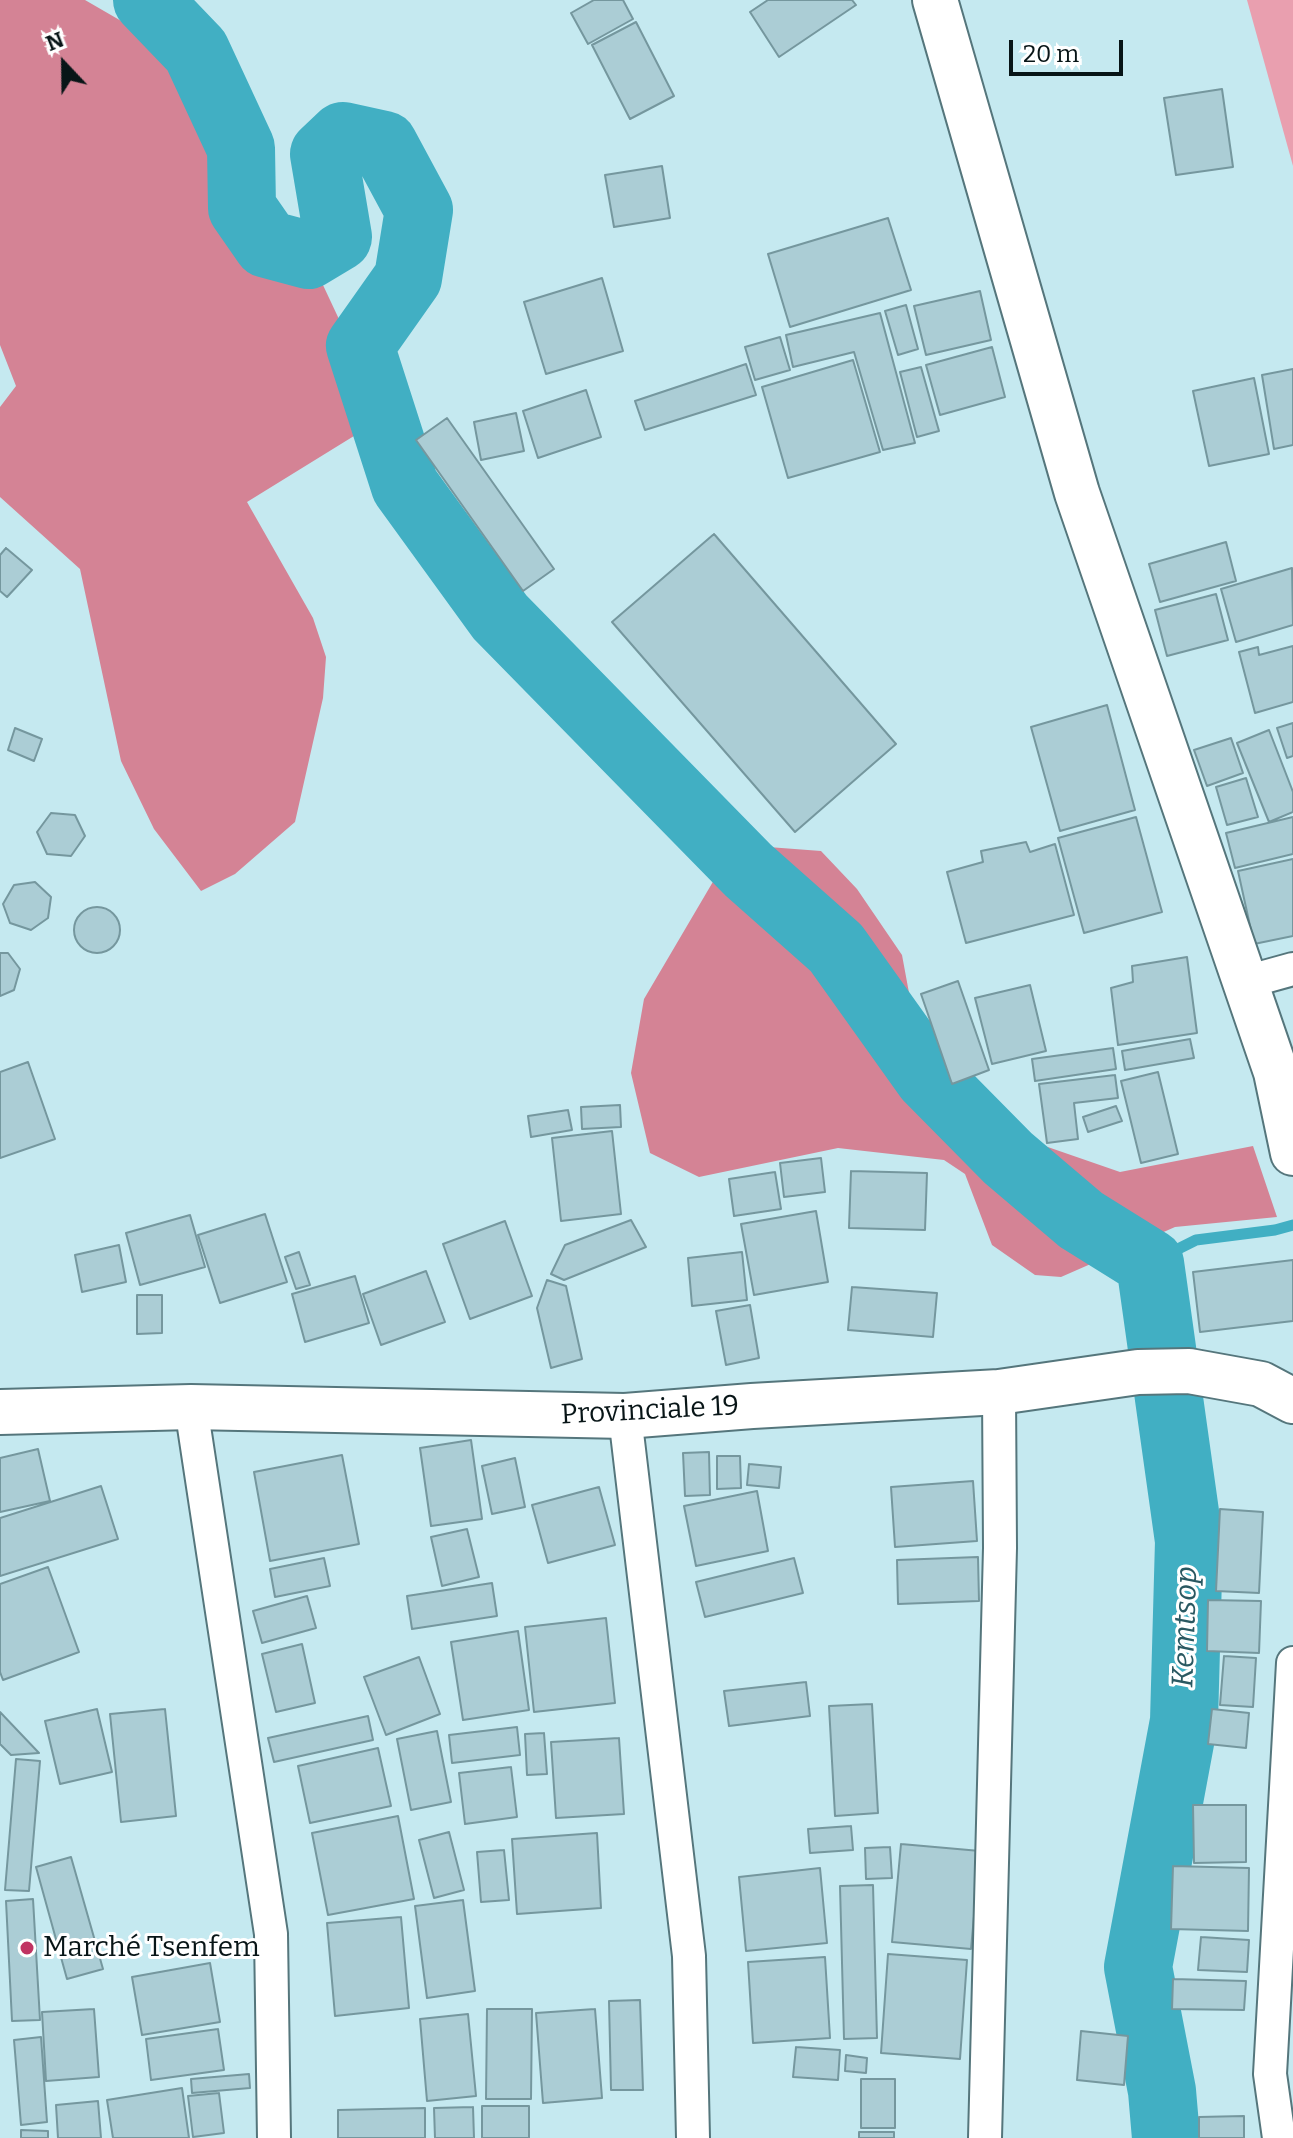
<!DOCTYPE html>
<meta charset="utf-8">
<style>
body{margin:0}
#map{position:relative;width:1293px;height:2138px;overflow:hidden;background:#c5e9f0;font-family:Bitter,serif}
canvas{display:block}
.north{position:absolute;left:24px;top:24px;width:80px;height:80px;-webkit-text-stroke:6px #fff;paint-order:stroke;rotate:338deg;font-size:22px;font-weight:700;line-height:32px;text-align:center;color:#081517}
.north::after{content:'';display:block;margin:auto;width:28px;height:36px;background:#081517;clip-path:polygon(50% 0,100% 100%,50% 72%,0 100%)}
.scale{position:absolute;left:1009px;top:40px;width:114px;height:36px;box-sizing:border-box;border:4px solid #081517;border-top:0;padding-left:10px;font-size:24px;line-height:28px;white-space:nowrap;color:#081517;-webkit-text-stroke:6px #fff;paint-order:stroke}
</style>
<div id="map">
<canvas width="1293" height="2138"></canvas>
<div class="north">N</div>
<div class="scale">20 m</div>
</div>
<script>
const ctx = document.querySelector('canvas').getContext('2d');
ctx.lineJoin = 'round';
function paint(path, color) {
  ctx.fillStyle = color;
  ctx.fill(path, 'evenodd');
}
function poly(rows) {
  const path = new Path2D();
  for (const r of rows) {
    if (r.length === 3) {
      path.moveTo(r[0] + r[2], r[1]);
      path.arc(r[0], r[1], r[2], 0, 2 * Math.PI);
      continue;
    }
    path.moveTo(r[0], r[1]);
    for (let i = 2; i < r.length; i += 2) path.lineTo(r[i], r[i + 1]);
  }
  return path;
}
function strokePath(path, color, width, dash) {
  ctx.strokeStyle = color;
  ctx.lineWidth = width;
  ctx.lineCap = dash ? 'butt' : 'round';
  ctx.setLineDash(dash || []);
  ctx.stroke(path);
}
function label(font, color, halo, rows, align = 'center') {
  ctx.font = font + ' Bitter,serif';
  ctx.lineWidth = 6;
  ctx.setLineDash([]);
  ctx.textBaseline = 'middle';
  ctx.strokeStyle = halo;
  ctx.fillStyle = color;
  for (const [text, x, y, turn = 0] of rows) {
    ctx.save();
    ctx.translate(x, y);
    ctx.rotate((+turn || 0) * Math.PI / 180);
    ctx.textAlign = isNaN(turn) ? turn : align;
    if (halo) ctx.strokeText(text, 0, 0);
    ctx.fillText(text, 0, 0);
    ctx.restore();
  }
}
paint(poly([
 [1247,0,1293,0,1293,166]
]), '#e99faf');
paint(poly([
 [0,0,85,0,142,33,190,84,222,145,230,222,255,261,315,268,345,332,375,423,247,502,313,618,326,657,323,698,295,822,235,874,201,891,154,829,121,761,80,569,0,497,0,407,16,386,0,345],
 [755,846,821,851,857,889,902,955,917,1036,939,1086,1042,1145,1120,1172,1253,1146,1277,1217,1175,1227,1061,1277,1035,1275,992,1245,965,1174,944,1160,838,1148,699,1177,650,1153,631,1073,644,999,714,880]
]), '#d48395');
strokePath(poly([
 [1150,1263,1196,1240,1275,1230,1293,1225]
]), '#41afc3', 11);
strokePath(poly([
 [147,0,196,51,241,148,242,208,267,244,308,255,338,237,324,154,343,136,384,145,419,210,408,278,360,346,405,486,500,617,748,870,836,948,928,1077,1008,1158,1081,1220,1150,1263,1189,1541,1184,1721,1138,1967,1162,2091,1166,2138]
]), '#41afc3', 68);
const building = poly([
 [594,0,623,0,633,19,588,44,571,13,594,0],
 [768,0,852,0,856,5,779,57,750,12,768,0],
 [636,22,674,96,630,119,592,45,636,22],
 [1222,89,1233,167,1176,175,1164,98,1222,89],
 [662,166,670,218,614,227,605,175,662,166],
 [888,218,911,290,790,327,768,254,888,218],
 [602,278,623,351,546,374,524,302,602,278],
 [980,291,991,340,926,355,914,306,980,291],
 [906,305,918,349,898,355,885,311,906,305],
 [880,313,915,443,883,450,854,352,793,367,786,335,880,313],
 [780,337,790,370,755,380,745,347,780,337],
 [992,347,1005,397,940,415,926,365,992,347],
 [853,360,880,452,788,478,762,387,853,360],
 [746,364,756,395,645,430,635,401,746,364],
 [921,367,939,431,917,437,900,372,921,367],
 [1293,369,1293,445,1274,449,1262,375,1293,369],
 [1254,378,1269,454,1209,466,1193,391,1254,378],
 [586,390,601,437,538,458,523,411,586,390],
 [516,413,524,451,481,460,474,422,516,413],
 [447,418,554,569,523,591,416,440,447,418],
 [714,534,896,744,795,832,612,622,714,534],
 [1226,542,1236,581,1160,602,1149,564,1226,542],
 [6,548,32,570,7,597,0,591,0,555,6,548],
 [1292,568,1293,625,1236,642,1221,589,1292,568],
 [1216,594,1228,640,1167,656,1155,610,1216,594],
 [1293,646,1293,702,1255,713,1239,652,1258,647,1259,655,1293,646],
 [1107,705,1135,810,1060,831,1031,727,1107,705],
 [1293,723,1293,756,1287,758,1277,728,1293,723],
 [15,728,42,739,34,761,8,750,15,728],
 [1269,730,1293,792,1293,812,1269,822,1237,743,1269,730],
 [1231,738,1243,773,1207,786,1194,750,1231,738],
 [1246,778,1258,817,1227,825,1216,787,1246,778],
 [51,813,75,815,85,836,71,856,47,854,37,832,51,813],
 [1136,817,1162,912,1084,933,1058,838,1136,817],
 [1293,817,1293,854,1235,868,1226,833,1293,817],
 [1026,842,1030,852,1055,844,1074,915,966,943,947,872,983,862,981,851,1026,842],
 [1293,859,1293,936,1254,944,1238,871,1293,859],
 [35,882,51,897,48,918,31,930,10,923,3,904,14,885,35,882],
 [97,930,23],
 [0,953,8,953,20,969,14,990,0,996,0,953],
 [1187,957,1197,1033,1118,1045,1111,988,1133,982,1132,966,1187,957],
 [958,981,989,1070,952,1084,921,994,958,981],
 [1030,985,1046,1051,992,1064,975,998,1030,985],
 [1190,1039,1194,1058,1125,1070,1122,1051,1190,1039],
 [1113,1048,1116,1069,1035,1081,1032,1059,1113,1048],
 [28,1062,55,1139,0,1158,0,1072,28,1062],
 [1158,1072,1178,1154,1141,1163,1121,1081,1158,1072],
 [1115,1075,1118,1098,1074,1103,1078,1139,1047,1143,1039,1084,1115,1075],
 [620,1105,621,1127,582,1129,581,1107,620,1105],
 [1116,1106,1122,1121,1088,1132,1083,1117,1116,1106],
 [568,1110,572,1130,531,1137,528,1116,568,1110],
 [612,1131,621,1214,561,1221,552,1138,612,1131],
 [821,1158,825,1192,784,1197,780,1163,821,1158],
 [851,1171,927,1173,925,1230,849,1228,851,1171],
 [775,1172,781,1209,734,1216,729,1179,775,1172],
 [816,1211,828,1282,754,1295,741,1224,816,1211],
 [265,1214,287,1282,220,1303,198,1235,265,1214],
 [190,1215,205,1267,140,1285,126,1233,190,1215],
 [631,1220,646,1247,564,1280,551,1274,565,1245,631,1220],
 [505,1221,532,1296,470,1319,443,1244,505,1221],
 [119,1245,126,1282,82,1292,75,1255,119,1245],
 [299,1252,310,1285,296,1289,285,1257,299,1252],
 [742,1252,747,1300,692,1306,688,1258,742,1252],
 [1293,1260,1293,1321,1200,1332,1193,1272,1293,1260],
 [426,1271,445,1322,381,1345,363,1294,426,1271],
 [355,1276,369,1323,305,1342,292,1294,355,1276],
 [547,1280,566,1286,582,1359,551,1368,537,1308,547,1280],
 [852,1287,937,1293,933,1337,848,1330,852,1287],
 [137,1295,162,1295,162,1333,137,1334,137,1295],
 [750,1305,759,1358,726,1365,716,1311,750,1305],
 [471,1440,482,1519,431,1526,420,1448,471,1440],
 [38,1449,50,1501,0,1512,0,1458,38,1449],
 [709,1452,710,1495,685,1496,683,1453,709,1452],
 [342,1455,359,1544,270,1561,254,1472,342,1455],
 [717,1456,740,1456,741,1488,717,1489,717,1456],
 [515,1458,525,1507,492,1514,482,1466,515,1458],
 [749,1464,781,1467,779,1488,747,1485,749,1464],
 [973,1481,977,1541,895,1547,891,1487,973,1481],
 [101,1486,118,1539,0,1576,0,1518,101,1486],
 [599,1487,615,1545,548,1563,532,1505,599,1487],
 [757,1491,768,1551,696,1566,684,1506,757,1491],
 [1220,1509,1263,1512,1259,1593,1216,1591,1220,1509],
 [467,1529,479,1577,442,1586,431,1537,467,1529],
 [978,1557,979,1601,898,1604,897,1560,978,1557],
 [324,1558,330,1586,275,1597,270,1569,324,1558],
 [794,1558,803,1593,705,1617,696,1582,794,1558],
 [48,1567,79,1652,3,1680,0,1672,0,1584,48,1567],
 [492,1583,497,1616,412,1629,407,1596,492,1583],
 [307,1596,316,1628,262,1643,253,1611,307,1596],
 [1208,1600,1261,1601,1259,1653,1207,1651,1208,1600],
 [606,1618,615,1703,534,1712,525,1627,606,1618],
 [518,1631,529,1710,463,1720,451,1642,518,1631],
 [302,1644,315,1703,276,1712,262,1654,302,1644],
 [1224,1656,1256,1658,1253,1707,1220,1705,1224,1656],
 [419,1657,440,1714,386,1735,364,1677,419,1657],
 [806,1682,810,1716,729,1726,724,1691,806,1682],
 [872,1704,878,1813,835,1816,829,1706,872,1704],
 [97,1709,112,1772,60,1784,45,1721,97,1709],
 [165,1709,176,1816,121,1822,110,1714,165,1709],
 [1212,1709,1249,1713,1246,1748,1208,1744,1212,1709],
 [0,1712,39,1753,11,1755,0,1744,0,1712],
 [368,1716,373,1740,274,1762,268,1738,368,1716],
 [517,1727,520,1755,452,1763,449,1735,517,1727],
 [437,1731,451,1802,411,1810,397,1739,437,1731],
 [544,1733,547,1774,527,1775,525,1734,544,1733],
 [619,1738,624,1814,556,1818,551,1742,619,1738],
 [378,1748,391,1806,310,1823,298,1766,378,1748],
 [16,1759,40,1761,29,1891,5,1890,16,1759],
 [511,1767,517,1817,465,1824,459,1773,511,1767],
 [1193,1805,1246,1805,1246,1862,1194,1863,1193,1805],
 [398,1816,414,1899,328,1915,312,1833,398,1816],
 [851,1826,853,1850,810,1853,808,1829,851,1826],
 [449,1832,464,1890,434,1898,419,1840,449,1832],
 [597,1833,601,1908,517,1914,512,1839,597,1833],
 [901,1844,980,1851,971,1949,892,1942,901,1844],
 [890,1847,892,1878,866,1879,865,1848,890,1847],
 [504,1850,509,1900,481,1902,477,1852,504,1850],
 [71,1857,103,1969,67,1979,36,1867,71,1857],
 [1173,1866,1249,1868,1248,1931,1171,1929,1173,1866],
 [820,1868,827,1943,746,1951,739,1877,820,1868],
 [873,1885,877,2038,844,2039,840,1886,873,1885],
 [33,1899,40,2020,12,2021,6,1901,33,1899],
 [463,1900,475,1991,427,1998,415,1906,463,1900],
 [401,1917,409,2008,335,2016,327,1923,401,1917],
 [1201,1937,1249,1940,1247,1972,1198,1970,1201,1937],
 [888,1954,967,1960,960,2059,881,2053,888,1954],
 [825,1957,830,2038,753,2043,748,1962,825,1957],
 [210,1963,220,2022,142,2035,132,1977,210,1963],
 [1173,1979,1246,1981,1244,2010,1172,2009,1173,1979],
 [640,2000,643,2090,611,2090,609,2001,640,2000],
 [94,2009,99,2077,46,2081,42,2012,94,2009],
 [487,2009,532,2009,531,2099,486,2099,487,2009],
 [595,2009,602,2098,543,2103,536,2013,595,2009],
 [468,2014,476,2096,427,2101,420,2019,468,2014],
 [218,2029,224,2070,151,2080,146,2039,218,2029],
 [1081,2031,1128,2036,1124,2085,1077,2080,1081,2031],
 [41,2037,47,2122,21,2125,14,2040,41,2037],
 [796,2047,840,2050,838,2080,793,2077,796,2047],
 [846,2055,867,2058,866,2073,845,2071,846,2055],
 [249,2074,250,2088,192,2093,191,2079,249,2074],
 [861,2079,895,2079,895,2128,861,2128,861,2079],
 [182,2088,189,2138,113,2138,107,2100,182,2088],
 [219,2093,224,2133,193,2137,188,2096,219,2093],
 [98,2101,101,2138,58,2138,56,2105,98,2101],
 [482,2106,529,2106,529,2138,482,2138,482,2106],
 [473,2107,474,2138,435,2138,434,2108,473,2107],
 [425,2108,425,2138,338,2138,338,2110,425,2108],
 [1244,2116,1244,2138,1199,2138,1199,2117,1244,2116],
 [21,2130,48,2131,48,2138,21,2138,21,2130],
 [859,2132,894,2132,894,2138,859,2138,859,2132]
]);
paint(building, '#abcdd5');
strokePath(building, '#75979e', 2);
const street = poly([
 [1246,982,1293,969],
 [191,1407,271,1934,274,2138],
 [625,1416,689,1956,693,2138],
 [985,2138,1000,1548,999,1392],
 [1279,2138,1270,2074,1293,1663]
]);
const secondary = poly([
 [935,0,1077,493,1276,1072,1293,1153]
]);
const primary = poly([
 [0,1412,191,1407,625,1416,752,1406,999,1392,1138,1372,1189,1371,1261,1384,1293,1401]
]);
strokePath(street, '#55767c', 36);
strokePath(secondary, '#55767c', 48);
strokePath(primary, '#55767c', 48);
strokePath(street, '#fff', 32);
strokePath(secondary, '#fff', 44);
strokePath(primary, '#fff', 44);
for (const [x, y, r, color] of [
 [27,1948,8,"#c03362"]
]) {
  const dot = new Path2D();
  dot.arc(x, y, r, 0, 2 * Math.PI);
  ctx.fillStyle = color;
  ctx.fill(dot);
  strokePath(dot, '#fff', 3);
}
label('28px', '#081517', '#fff', [
 ["Provinciale 19",650,1411,-3]
]);
label('28px', '#081517', '#fff', [
 ["Marché Tsenfem",43,1948]
], 'left');
label('italic 30px', '#2a5861', '#fff', [
 ["Kemtsop",1186,1627,-88]
]);
</script>
